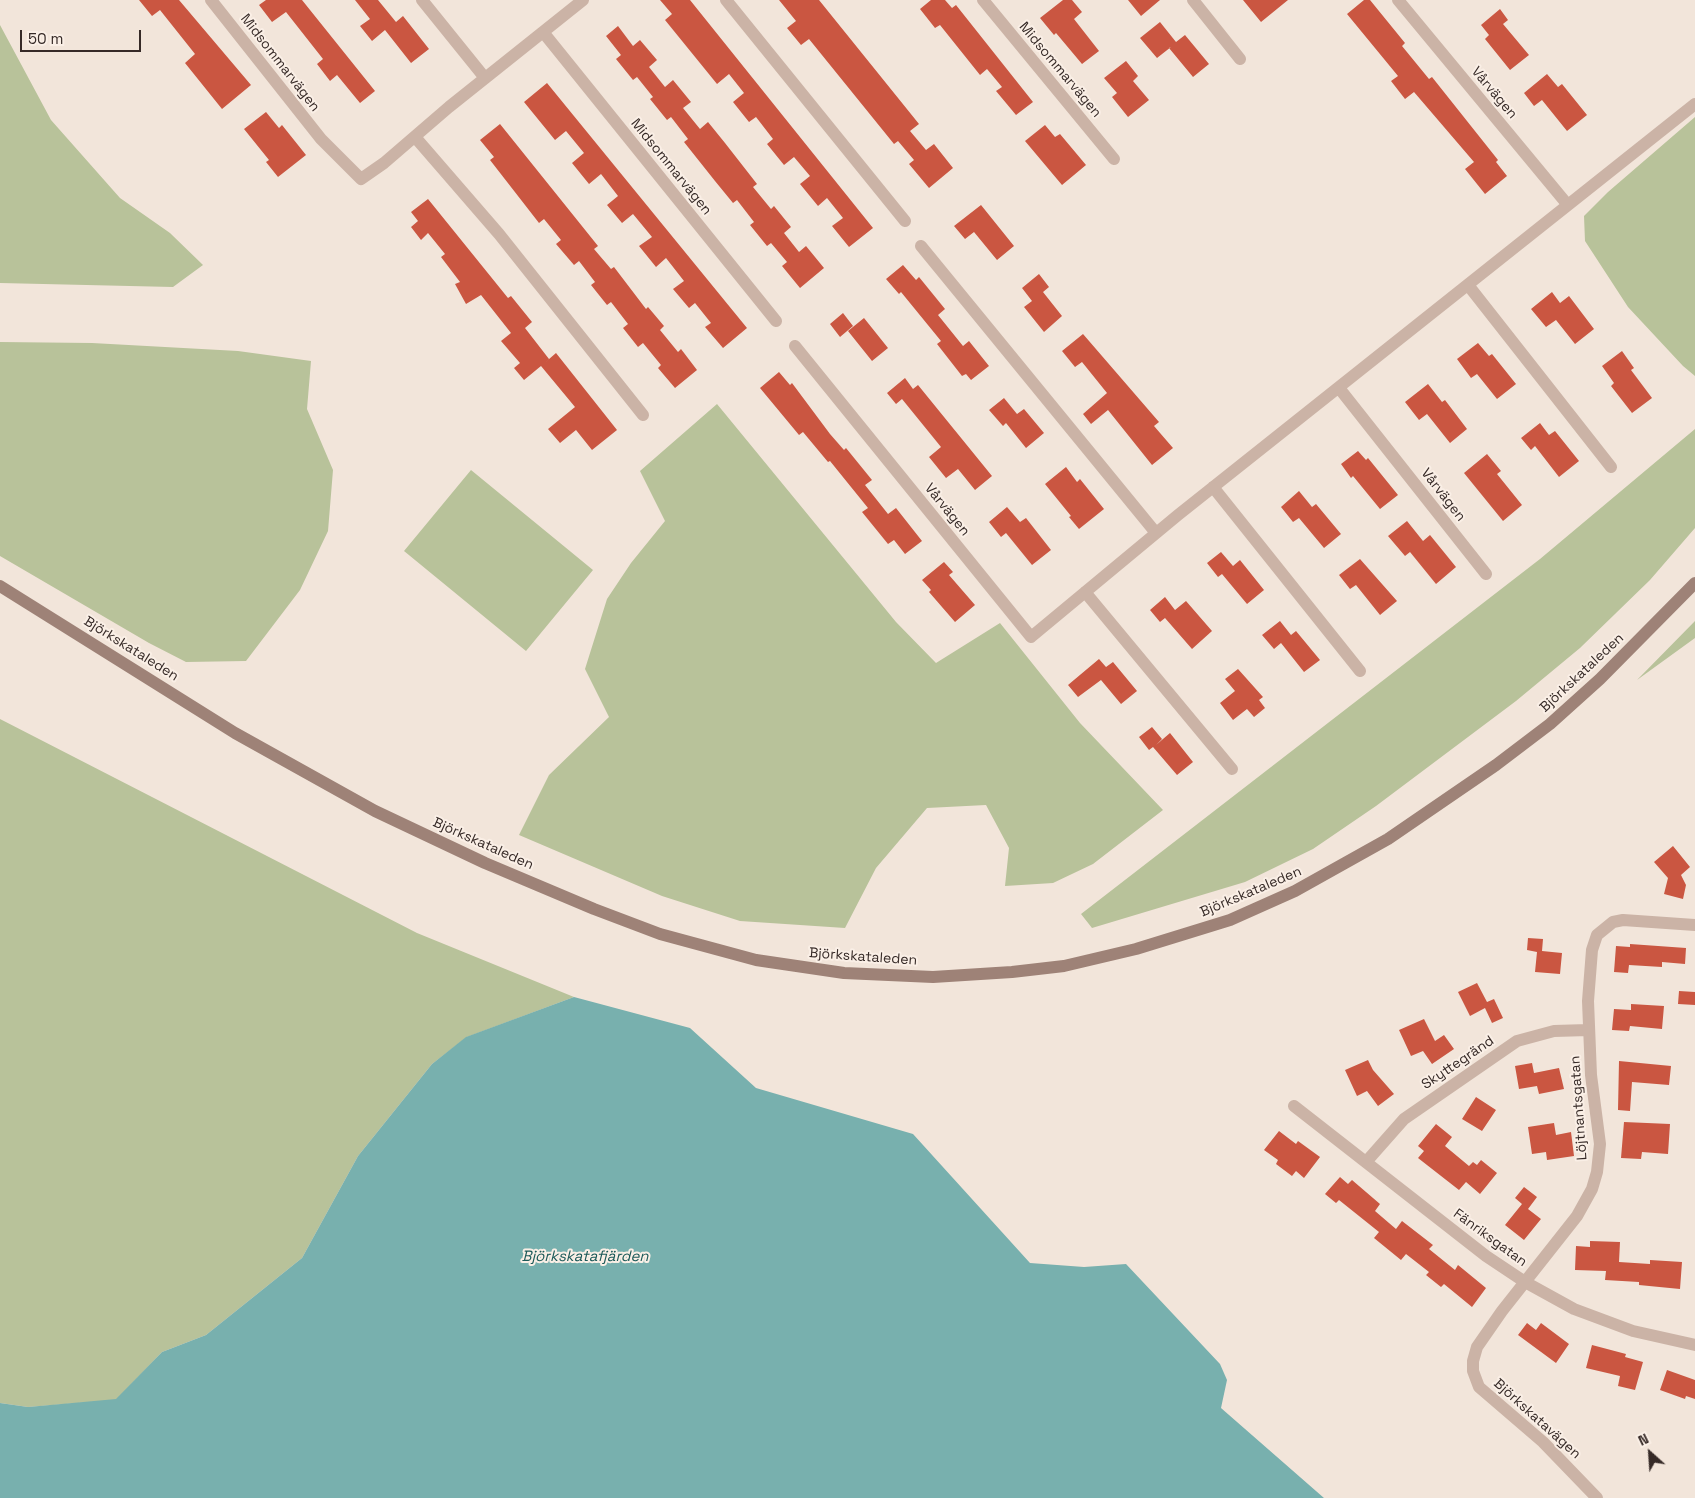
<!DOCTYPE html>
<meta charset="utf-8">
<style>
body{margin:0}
#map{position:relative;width:1695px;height:1498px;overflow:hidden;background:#f2e5da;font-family:"Space Grotesk",sans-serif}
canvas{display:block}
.north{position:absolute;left:1625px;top:1428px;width:50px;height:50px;-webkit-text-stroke:4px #faefe6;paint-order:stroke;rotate:334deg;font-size:14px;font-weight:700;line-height:20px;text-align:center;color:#362a27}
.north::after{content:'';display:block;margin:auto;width:18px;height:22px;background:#362a27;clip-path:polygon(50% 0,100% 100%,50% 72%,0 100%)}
.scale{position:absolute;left:20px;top:30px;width:121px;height:22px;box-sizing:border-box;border:2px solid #362a27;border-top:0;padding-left:6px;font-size:15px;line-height:18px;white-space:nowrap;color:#362a27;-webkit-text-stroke:4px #faefe6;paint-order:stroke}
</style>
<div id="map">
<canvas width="1695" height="1498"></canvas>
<div class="north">N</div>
<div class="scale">50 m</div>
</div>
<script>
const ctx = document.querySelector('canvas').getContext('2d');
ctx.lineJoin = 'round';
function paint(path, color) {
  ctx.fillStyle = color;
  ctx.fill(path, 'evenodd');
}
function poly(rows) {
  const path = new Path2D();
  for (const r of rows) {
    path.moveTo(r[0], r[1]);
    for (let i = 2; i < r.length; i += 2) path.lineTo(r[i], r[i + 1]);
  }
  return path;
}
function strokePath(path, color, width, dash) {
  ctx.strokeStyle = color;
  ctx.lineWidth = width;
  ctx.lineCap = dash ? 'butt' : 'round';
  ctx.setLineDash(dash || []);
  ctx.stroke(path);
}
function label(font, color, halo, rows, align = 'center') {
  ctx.font = font + ' "Space Grotesk",sans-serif';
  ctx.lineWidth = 4;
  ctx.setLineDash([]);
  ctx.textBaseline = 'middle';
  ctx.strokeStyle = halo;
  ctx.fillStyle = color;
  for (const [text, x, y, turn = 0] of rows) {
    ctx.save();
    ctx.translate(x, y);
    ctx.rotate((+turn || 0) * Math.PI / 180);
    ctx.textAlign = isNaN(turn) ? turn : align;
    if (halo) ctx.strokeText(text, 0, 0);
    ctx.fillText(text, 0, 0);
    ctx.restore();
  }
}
paint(poly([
 [0,25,51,120,120,198,170,233,203,265,173,287,0,283],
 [1695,117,1695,376,1683,366,1628,307,1585,241,1584,216,1608,192],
 [0,342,92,343,238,351,311,361,307,409,333,470,328,531,300,590,246,661,186,662,149,643,0,556],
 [717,404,896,622,936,663,1000,623,1080,723,1163,810,1093,864,1053,883,1005,886,1009,848,986,805,927,808,876,868,845,928,740,921,662,896,519,835,549,775,609,717,585,669,607,599,631,563,665,521,640,471],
 [1695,429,1695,528,1650,580,1580,648,1516,701,1376,806,1313,849,1245,882,1092,928,1081,914,1540,559],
 [471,470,593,570,526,651,404,551],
 [1695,621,1695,638,1637,680],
 [0,719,417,933,574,997,467,1037,432,1064,358,1156,302,1258,206,1335,162,1352,116,1400,28,1407,0,1403]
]), '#b8c29a');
paint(poly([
 [574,997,690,1028,756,1088,913,1134,1030,1263,1084,1267,1126,1264,1220,1364,1227,1380,1221,1408,1324,1498,0,1498,0,1403,28,1407,116,1399,162,1352,206,1335,302,1258,358,1156,432,1064,466,1037]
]), '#78b0ae');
paint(poly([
 [139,0,179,0,251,85,222,109,185,63,195,54,160,10,152,16],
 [266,0,302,0,375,91,360,103,337,75,330,81,317,64,323,59,286,12,272,22,259,5],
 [355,0,378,0,396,22,403,16,429,49,411,63,385,30,372,41,360,26,370,19],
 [660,0,690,0,873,228,849,247,832,226,843,218,827,198,818,206,800,184,810,176,794,157,784,165,767,144,773,139,756,117,749,122,733,102,744,93,729,74,717,84,665,20,672,14],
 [779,0,819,0,919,124,910,131,926,150,934,144,953,168,929,188,909,164,914,160,898,141,894,144,809,39,801,45,787,28,796,21],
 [931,0,945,0,952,8,956,5,1033,102,1016,115,996,91,1002,87,987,69,980,75,940,25,935,28,920,9],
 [1063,0,1072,0,1082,12,1074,19,1099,51,1082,64,1056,33,1054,35,1040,18],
 [1128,0,1160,0,1141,16],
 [1243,0,1288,0,1261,22],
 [1364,0,1370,0,1405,43,1402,46,1429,79,1432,77,1498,160,1496,162,1507,176,1485,194,1465,169,1474,162,1414,92,1405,99,1391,81,1398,76,1347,14],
 [1500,9,1508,20,1503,24,1529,55,1510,70,1485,39,1489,35,1481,25],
 [1160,22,1176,42,1185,35,1209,64,1193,77,1169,48,1171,47,1157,58,1140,38],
 [618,26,633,46,640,40,657,60,649,67,665,87,673,80,691,102,683,108,700,129,708,122,725,143,757,184,753,187,771,209,774,206,791,227,784,233,799,252,806,246,824,268,800,288,782,266,787,262,771,243,767,246,750,225,754,222,737,200,733,203,715,181,684,142,688,139,671,117,667,120,650,99,653,97,637,77,633,80,616,59,621,55,606,36],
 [1126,61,1138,76,1133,81,1149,100,1128,117,1112,97,1117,93,1104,78],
 [1547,74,1558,87,1562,84,1587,115,1567,131,1542,100,1534,106,1524,93],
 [547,83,747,328,723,348,705,327,711,323,695,303,689,308,673,289,684,281,666,258,656,267,639,246,652,237,633,214,622,223,607,205,618,196,601,174,589,184,572,163,584,153,566,131,555,140,524,102],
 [266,112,279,128,282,125,306,155,278,177,266,162,269,160,244,129],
 [500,124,598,246,594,249,611,269,614,267,646,309,648,307,664,326,660,330,678,352,681,349,697,370,675,388,658,368,661,365,643,343,638,347,623,328,628,324,611,302,607,305,591,285,595,282,579,261,574,265,556,244,561,240,544,219,539,223,490,160,494,157,480,140],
 [1045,125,1055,137,1060,134,1086,165,1062,185,1025,141],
 [428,199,508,298,511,296,532,322,525,328,549,359,541,366,556,353,617,430,592,450,576,430,560,443,548,429,575,407,541,366,524,380,514,368,520,363,501,341,511,333,481,295,466,304,455,284,460,282,441,257,445,254,428,233,421,240,411,227,418,221,411,212],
 [981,205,1014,246,997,260,974,232,965,239,954,226],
 [903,265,916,280,919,277,945,309,938,315,963,346,969,341,989,366,971,380,966,374,962,376,937,344,941,341,901,292,899,294,886,279],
 [1039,274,1049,287,1043,292,1062,316,1044,332,1024,307,1032,301,1022,288],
 [1552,292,1560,303,1569,296,1594,329,1575,344,1556,320,1546,327,1531,309],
 [843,313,853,326,840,337,830,324],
 [864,318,888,348,872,361,848,331],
 [1083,334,1159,422,1154,426,1173,448,1152,465,1108,410,1091,424,1083,414,1107,393,1082,362,1075,367,1062,351],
 [1478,343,1489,356,1492,354,1516,384,1497,399,1477,374,1471,378,1457,359],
 [1622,351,1634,368,1631,370,1652,398,1632,413,1611,386,1614,383,1602,366],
 [779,372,790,385,792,383,830,434,844,450,846,448,872,480,865,485,888,514,896,508,922,541,905,554,894,540,888,544,862,512,868,508,830,461,828,462,803,432,799,435,760,388],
 [905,378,913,389,918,385,992,476,975,490,958,469,946,478,929,457,941,447,902,399,896,404,887,393],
 [1428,384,1442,402,1445,400,1467,429,1450,443,1427,414,1419,420,1405,402],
 [1004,398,1017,414,1024,409,1044,433,1026,448,1006,423,1003,426,989,410],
 [1540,423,1549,435,1555,431,1579,461,1559,477,1535,446,1531,450,1521,438],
 [1358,451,1366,460,1368,458,1398,495,1380,509,1353,476,1351,478,1341,464],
 [1487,454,1501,471,1497,474,1522,505,1503,521,1464,473],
 [1066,467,1077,482,1080,479,1104,509,1079,529,1069,517,1071,516,1045,484],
 [1299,491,1312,507,1316,504,1341,534,1324,548,1299,518,1293,522,1281,507],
 [1007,507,1020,522,1026,518,1051,550,1032,565,1006,533,1001,537,989,522],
 [1407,521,1423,541,1430,535,1456,567,1436,584,1410,552,1405,556,1388,536],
 [1221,552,1233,566,1240,560,1264,590,1247,604,1222,574,1218,577,1207,563],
 [1360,559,1397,601,1380,615,1356,585,1350,589,1339,575],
 [944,562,953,572,949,575,975,605,955,622,929,592,931,590,922,580],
 [1165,597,1175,610,1186,601,1212,631,1192,649,1165,618,1160,622,1150,610],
 [1280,621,1291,635,1296,631,1320,660,1304,672,1281,643,1274,649,1262,635],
 [1099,659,1106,667,1113,662,1137,691,1121,704,1101,680,1078,697,1068,685],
 [1238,669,1263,697,1259,700,1265,708,1254,717,1247,709,1233,720,1220,703,1235,691,1225,679],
 [1152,727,1162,739,1156,745,1170,733,1193,762,1177,775,1153,747,1149,750,1139,737],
 [1673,846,1690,867,1681,875,1686,885,1683,899,1664,894,1668,878,1654,862],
 [1528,938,1543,939,1542,951,1562,953,1560,974,1535,972,1537,952,1527,950],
 [1630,944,1686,948,1685,964,1662,962,1662,967,1629,965,1628,973,1614,972,1616,946,1630,947],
 [1477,983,1487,1002,1494,999,1503,1018,1492,1023,1485,1008,1470,1016,1458,992],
 [1679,991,1695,992,1695,1005,1678,1004],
 [1631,1004,1664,1006,1662,1029,1630,1026,1629,1031,1612,1030,1614,1009,1631,1010],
 [1424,1019,1435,1041,1444,1035,1454,1049,1432,1064,1423,1051,1411,1056,1399,1030],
 [1368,1060,1373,1070,1394,1094,1378,1106,1367,1091,1357,1096,1345,1070],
 [1619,1061,1671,1066,1669,1085,1632,1082,1630,1111,1618,1110],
 [1532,1063,1534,1073,1559,1068,1564,1089,1539,1094,1537,1086,1519,1089,1515,1066],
 [1476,1097,1496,1110,1482,1131,1462,1119],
 [1624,1122,1670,1124,1668,1154,1642,1152,1641,1159,1621,1158],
 [1554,1123,1556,1135,1571,1132,1574,1156,1547,1160,1546,1152,1532,1154,1528,1127],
 [1436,1124,1452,1137,1445,1146,1469,1166,1473,1162,1477,1165,1481,1160,1497,1173,1480,1194,1466,1182,1459,1190,1418,1158,1424,1151,1418,1146],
 [1279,1131,1296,1144,1298,1141,1320,1157,1304,1178,1296,1171,1292,1176,1276,1164,1278,1160,1264,1150],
 [1340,1177,1348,1184,1352,1180,1380,1204,1375,1211,1396,1229,1402,1221,1433,1245,1429,1249,1455,1270,1458,1265,1486,1288,1472,1307,1444,1284,1441,1287,1426,1275,1429,1272,1406,1254,1401,1260,1374,1238,1379,1232,1339,1200,1336,1203,1325,1194],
 [1524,1187,1537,1197,1528,1209,1541,1219,1524,1240,1505,1225,1522,1204,1515,1198],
 [1590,1241,1620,1242,1619,1262,1650,1264,1650,1260,1682,1262,1680,1289,1639,1285,1639,1282,1605,1280,1606,1271,1575,1270,1576,1246,1590,1247],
 [1527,1323,1536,1330,1541,1323,1569,1344,1556,1363,1518,1335],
 [1592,1345,1626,1354,1625,1357,1643,1362,1635,1390,1618,1386,1620,1376,1586,1368],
 [1667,1370,1695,1380,1695,1399,1686,1396,1685,1399,1660,1390]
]), '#ca5641');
strokePath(poly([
 [211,0,321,139,361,179,384,163,449,107,583,0],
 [422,0,485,78],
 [726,0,905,221],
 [983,0,1114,159],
 [1193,0,1240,59],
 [1398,0,1567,204],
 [543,32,776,321],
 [415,137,499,234,643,415],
 [921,246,1156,533],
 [1468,285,1611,467],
 [795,346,1031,637,1178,515,1695,104],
 [1339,388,1486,574],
 [1213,487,1360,671],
 [1085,592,1232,769],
 [1294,1106,1486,1256,1525,1282,1574,1309,1633,1331,1695,1345],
 [1366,1162,1404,1119,1517,1041,1554,1031,1588,1030],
 [1597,1498,1543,1442,1479,1387,1473,1371,1473,1361,1477,1347,1502,1311,1577,1216,1592,1189,1597,1172,1600,1144,1591,1075,1588,1001,1592,950,1597,935,1613,922,1623,920,1695,925]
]), '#cbb3a6', 12);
strokePath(poly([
 [0,586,235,733,375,811,485,863,594,909,660,934,756,960,844,973,933,977,1012,972,1064,966,1136,949,1230,920,1295,891,1388,839,1496,765,1550,724,1600,679,1695,583]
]), '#9e8277', 12);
label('14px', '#362a27', '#faefe6', [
 ["Midsommarvägen",280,63,52],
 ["Midsommarvägen",1060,70,50],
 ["Vårvägen",1494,93,50],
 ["Midsommarvägen",671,167,51],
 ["Vårvägen",1443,495,52],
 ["Vårvägen",947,510,51],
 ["Björkskataleden",131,649,32],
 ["Björkskataleden",1582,673,-43],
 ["Björkskataleden",483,844,24],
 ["Björkskataleden",1251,892,-23],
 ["Björkskataleden",863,957,4],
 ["Skyttegränd",1458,1063,-34],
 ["Löjtnantsgatan",1579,1108,-94],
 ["Fänriksgatan",1490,1238,36],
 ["Björkskatavägen",1537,1419,42]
]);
label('italic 15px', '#1b5958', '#faefe6', [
 ["Björkskatafjärden",585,1257]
]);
</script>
